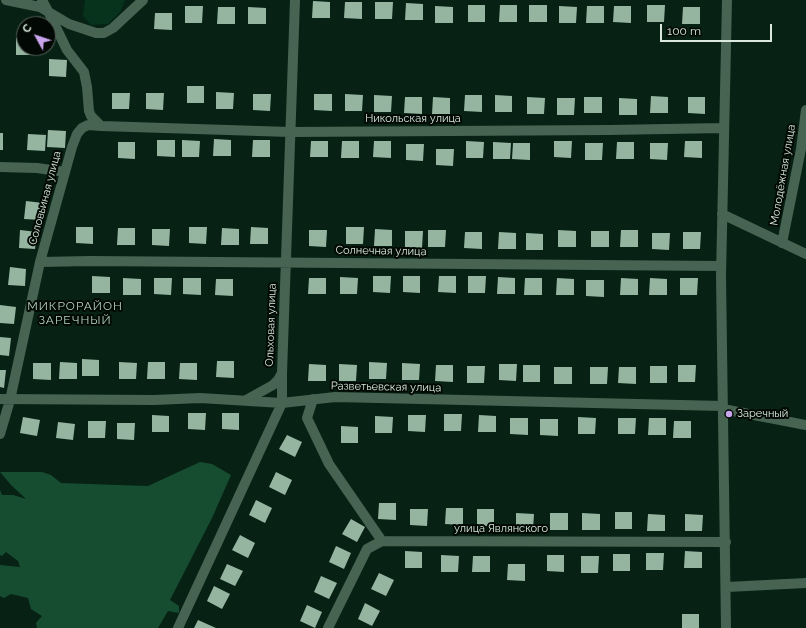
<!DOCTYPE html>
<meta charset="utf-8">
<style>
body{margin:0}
#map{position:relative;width:806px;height:628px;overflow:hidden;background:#072214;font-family:Raleway,sans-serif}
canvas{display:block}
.north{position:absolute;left:16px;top:16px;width:40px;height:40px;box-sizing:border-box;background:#020904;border:1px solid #58635b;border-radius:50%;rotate:310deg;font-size:11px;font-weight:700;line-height:16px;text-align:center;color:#d9e9de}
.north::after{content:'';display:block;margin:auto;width:14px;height:18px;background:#c9a5ee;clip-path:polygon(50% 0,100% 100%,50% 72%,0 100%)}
.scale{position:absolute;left:660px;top:24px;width:112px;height:18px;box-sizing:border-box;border:2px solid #d9e9de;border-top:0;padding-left:5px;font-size:12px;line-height:14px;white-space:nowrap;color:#d9e9de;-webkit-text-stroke:3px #020904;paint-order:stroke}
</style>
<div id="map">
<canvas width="806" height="628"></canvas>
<div class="north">С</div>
<div class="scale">100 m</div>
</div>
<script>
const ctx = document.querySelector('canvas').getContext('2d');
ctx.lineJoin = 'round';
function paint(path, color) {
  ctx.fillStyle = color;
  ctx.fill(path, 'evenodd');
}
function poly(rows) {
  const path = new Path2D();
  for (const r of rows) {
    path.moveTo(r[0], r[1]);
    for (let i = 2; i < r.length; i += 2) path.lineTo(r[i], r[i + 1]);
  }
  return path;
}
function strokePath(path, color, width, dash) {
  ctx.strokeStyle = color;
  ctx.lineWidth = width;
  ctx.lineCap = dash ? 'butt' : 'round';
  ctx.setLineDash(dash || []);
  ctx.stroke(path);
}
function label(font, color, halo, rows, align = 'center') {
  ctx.font = font + ' Raleway,sans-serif';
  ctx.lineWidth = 4;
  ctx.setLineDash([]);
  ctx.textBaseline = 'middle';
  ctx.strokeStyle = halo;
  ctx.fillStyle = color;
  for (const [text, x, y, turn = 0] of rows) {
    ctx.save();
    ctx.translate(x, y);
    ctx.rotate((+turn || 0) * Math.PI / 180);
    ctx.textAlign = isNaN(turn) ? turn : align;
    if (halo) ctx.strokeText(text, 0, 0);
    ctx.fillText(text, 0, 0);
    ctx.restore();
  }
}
paint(poly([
 [85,0,125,0,121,11,108,24,91,25,83,16]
]), '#07331d');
paint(poly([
 [200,462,212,464,231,475,212,518,170,600,179,606,179,613,168,611,158,628,37,628,36,623,42,616,31,609,28,598,11,594,4,598,0,596,0,565,20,567,18,561,6,552,2,556,0,555,0,490,2,495,13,495,26,499,11,485,0,472,42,472,51,475,61,483,148,486]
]), '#164d30');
paint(poly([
 [313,1,330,2,330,18,312,18],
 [345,2,362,2,362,19,344,18],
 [375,2,393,2,392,19,375,19],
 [406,3,423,4,423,20,405,20],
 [468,5,485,5,485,22,468,22],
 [500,5,517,5,517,22,499,22],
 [529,5,547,5,547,22,529,22],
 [647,5,665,5,664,22,647,22],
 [185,6,203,6,202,23,185,23],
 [435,6,453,7,453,23,435,23],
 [559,6,577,7,576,23,559,23],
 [587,6,604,6,604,23,586,23],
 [614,6,631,6,631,23,613,22],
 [218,7,235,7,235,24,217,24],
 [248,7,266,8,266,24,248,24],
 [683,7,700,7,700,24,682,24],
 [155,13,172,13,172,30,154,29],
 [16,38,24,38,24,48,33,48,33,55,16,55],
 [49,59,67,60,66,77,49,76],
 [187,86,204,86,204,103,187,103],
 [216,92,234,93,233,109,216,109],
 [112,93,130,93,129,109,112,109],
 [146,93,164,93,163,110,146,109],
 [253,94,271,94,270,111,253,110],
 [314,94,332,94,332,111,314,110],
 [345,94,363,95,362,111,345,111],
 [374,95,392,96,391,112,374,112],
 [465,95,482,95,482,112,464,111],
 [495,95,512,96,512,112,495,112],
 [651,96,668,97,668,113,650,113],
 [405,97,422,97,422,114,404,113],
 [433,97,450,98,450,114,432,114],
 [527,97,545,98,544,114,527,114],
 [584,97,602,97,602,113,584,113],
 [688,97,705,97,705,114,688,113],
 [557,98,575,98,574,115,557,115],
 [619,98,637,99,637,115,619,115],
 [48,130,66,131,65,148,47,147],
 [0,133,3,133,3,150,0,150],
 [28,134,46,135,45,151,27,150],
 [214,139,231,140,231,156,213,156],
 [157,140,175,140,175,157,157,156],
 [182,140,200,141,199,157,182,157],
 [253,140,270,140,270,157,252,157],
 [311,141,328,141,328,157,310,157],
 [342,141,359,141,359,158,341,158],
 [374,141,391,141,391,158,373,157],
 [466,141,484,142,483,158,466,158],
 [554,141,572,141,571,158,554,157],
 [685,141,702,141,702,158,684,157],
 [118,142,135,142,135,159,118,158],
 [493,142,511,143,510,159,493,159],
 [617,142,634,142,634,159,616,159],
 [513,143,530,143,530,160,512,159],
 [585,143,603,143,602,160,585,160],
 [650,143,668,143,667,160,650,159],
 [406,144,424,144,423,161,406,160],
 [436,149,454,149,453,166,436,165],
 [26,201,43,203,41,220,24,219],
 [76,227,93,227,93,244,76,243],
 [189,227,207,227,206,244,189,243],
 [251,227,268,228,268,244,250,244],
 [346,227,364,227,363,244,346,244],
 [118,228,135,228,135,245,117,245],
 [222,228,239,229,239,245,221,245],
 [152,229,170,229,169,246,152,245],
 [375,229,392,230,392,246,374,246],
 [20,230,37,232,35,249,19,248],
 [309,230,327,230,326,247,309,246],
 [428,230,446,230,445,247,428,247],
 [558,230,576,231,576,247,558,247],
 [621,230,638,230,638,247,620,247],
 [405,231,423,231,422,248,405,247],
 [591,231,609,231,609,247,591,247],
 [465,232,482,232,482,249,464,248],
 [499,232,516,233,516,249,498,249],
 [683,232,701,232,700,249,683,249],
 [526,233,543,234,543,250,526,250],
 [652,233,670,233,669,250,652,249],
 [10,267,26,269,25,286,8,285],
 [92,276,110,277,110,293,92,293],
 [373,276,391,276,390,293,373,292],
 [403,276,420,276,420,293,403,292],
 [439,276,456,276,456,293,438,292],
 [468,276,486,276,485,293,468,293],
 [340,277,358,278,357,294,340,294],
 [498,277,515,278,515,294,497,294],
 [123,278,141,279,141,295,123,295],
 [154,278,172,278,171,295,154,294],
 [183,278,201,278,201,295,183,294],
 [309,278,326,278,326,294,308,294],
 [525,278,542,278,542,295,524,295],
 [557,278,574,279,574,295,556,295],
 [621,278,638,279,638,295,620,295],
 [650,278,667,279,667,295,649,295],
 [680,278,698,278,697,295,680,295],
 [216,279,233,279,233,296,215,295],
 [586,280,604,280,604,297,586,296],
 [0,305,16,307,14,324,0,323],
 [0,337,11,338,9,356,0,355],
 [82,359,99,360,99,376,82,376],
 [217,361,234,361,234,378,216,377],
 [60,362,77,363,77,379,59,379],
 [119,362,137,363,136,379,119,379],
 [148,362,165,362,165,379,147,379],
 [369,362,387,363,386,379,369,379],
 [33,363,51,363,51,380,33,379],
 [180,363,197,363,197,380,179,379],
 [402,363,420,364,419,380,402,380],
 [309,364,326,365,326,381,308,381],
 [339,364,357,365,356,381,339,381],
 [499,364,517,364,516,381,499,380],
 [436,365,453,365,453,382,435,381],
 [523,365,540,365,540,382,523,382],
 [678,365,696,365,695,382,678,382],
 [467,366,485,366,484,383,467,383],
 [650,366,667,366,667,383,650,383],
 [554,367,572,367,572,384,554,384],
 [590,367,608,367,607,384,590,384],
 [619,367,636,367,636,384,618,383],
 [0,370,6,370,4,388,0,387],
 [188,413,206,413,205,430,188,429],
 [222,413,239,413,239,430,222,429],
 [444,414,462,414,461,431,444,431],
 [152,415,169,416,169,432,152,432],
 [408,415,426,415,425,432,408,431],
 [479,415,496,416,496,432,478,432],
 [375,416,393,417,392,433,375,433],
 [23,417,40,420,37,436,20,433],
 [578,417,596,418,595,434,578,434],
 [510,418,528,418,528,435,510,434],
 [618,418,636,418,635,434,618,434],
 [649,418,666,418,666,435,648,435],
 [540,419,558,419,558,436,540,435],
 [88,421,106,421,105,438,88,438],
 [674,421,691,421,691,438,673,438],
 [58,422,75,424,73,440,56,438],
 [117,423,135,423,134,440,117,439],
 [341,426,358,427,358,443,341,443],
 [287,435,302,442,295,457,279,449],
 [276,472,292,480,285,495,269,487],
 [256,500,272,508,265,523,249,515],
 [379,503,396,503,396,520,378,519],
 [446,508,463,508,463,525,445,524],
 [410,509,428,509,427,526,410,525],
 [477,509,494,509,494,526,477,526],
 [615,512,632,512,632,529,615,529],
 [516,513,534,514,533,530,516,530],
 [550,513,568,513,568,530,550,530],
 [582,513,600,514,600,530,582,530],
 [648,514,665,515,665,531,647,531],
 [685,514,703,515,702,531,685,531],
 [351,519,365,527,357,542,342,534],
 [240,535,255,543,248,558,232,550],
 [336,546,351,553,344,569,329,562],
 [405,551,422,552,422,568,405,568],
 [685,551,702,552,702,568,684,568],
 [646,553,664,553,663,570,646,570],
 [613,554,630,554,630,571,613,571],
 [441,555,459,556,458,572,441,572],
 [547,555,564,555,564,572,547,571],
 [473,556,490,556,490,572,472,572],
 [581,556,599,556,598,573,581,573],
 [227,564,243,571,235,586,220,579],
 [508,564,525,564,525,581,507,580],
 [379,573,394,580,386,596,371,589],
 [321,576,337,583,329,599,314,592],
 [214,586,230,594,222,609,207,601],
 [365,603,380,611,372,626,358,619],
 [307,605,322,612,315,628,300,621],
 [682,614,699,614,699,628,682,628],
 [198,620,216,628,194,628]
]), '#96b5a1');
strokePath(poly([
 [6,0,40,7,69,24,96,33,104,33,113,28,143,0],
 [101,126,290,132,609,130,724,128],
 [0,167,37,168,65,172],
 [722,214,806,254],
 [782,243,801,149,806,110],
 [40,262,90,261,721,266],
 [0,399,154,400,200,398,282,403,335,397,723,406],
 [313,399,307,418,329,464,382,541],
 [246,400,273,385,278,380,282,373],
 [723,409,806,425],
 [0,434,10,400,40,262,72,147,77,134,82,128,88,125,101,126,91,116,89,111,87,87,84,72,67,50,49,13,42,0],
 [727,587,806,583],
 [178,628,282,403,282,373,295,0],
 [328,628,367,549,382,541,726,542],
 [726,628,721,276,727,0]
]), '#476351', 10);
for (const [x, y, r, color] of [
 [729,414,4,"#c9a5ee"]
]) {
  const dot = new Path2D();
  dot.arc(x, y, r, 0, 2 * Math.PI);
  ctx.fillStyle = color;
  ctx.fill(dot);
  strokePath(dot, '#020904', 1.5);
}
label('11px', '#d9e9de', '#020904', [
 ["Никольская улица",413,119],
 ["Молодёжная улица",783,175,-80],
 ["Соловьиная улица",45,198,-75],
 ["Солнечная улица",381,251,1],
 ["Ольховая улица",271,325,-88],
 ["Разветьевская улица",386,387,1],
 ["улица Являнского",501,529]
]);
label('11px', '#d9e9de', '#020904', [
 ["Заречный",737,414]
], 'left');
ctx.letterSpacing = '1px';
label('12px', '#b3d2be', '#020904', [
 ["МИКРОРАЙОН",75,306],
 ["ЗАРЕЧНЫЙ",75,320]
]);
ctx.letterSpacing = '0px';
</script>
